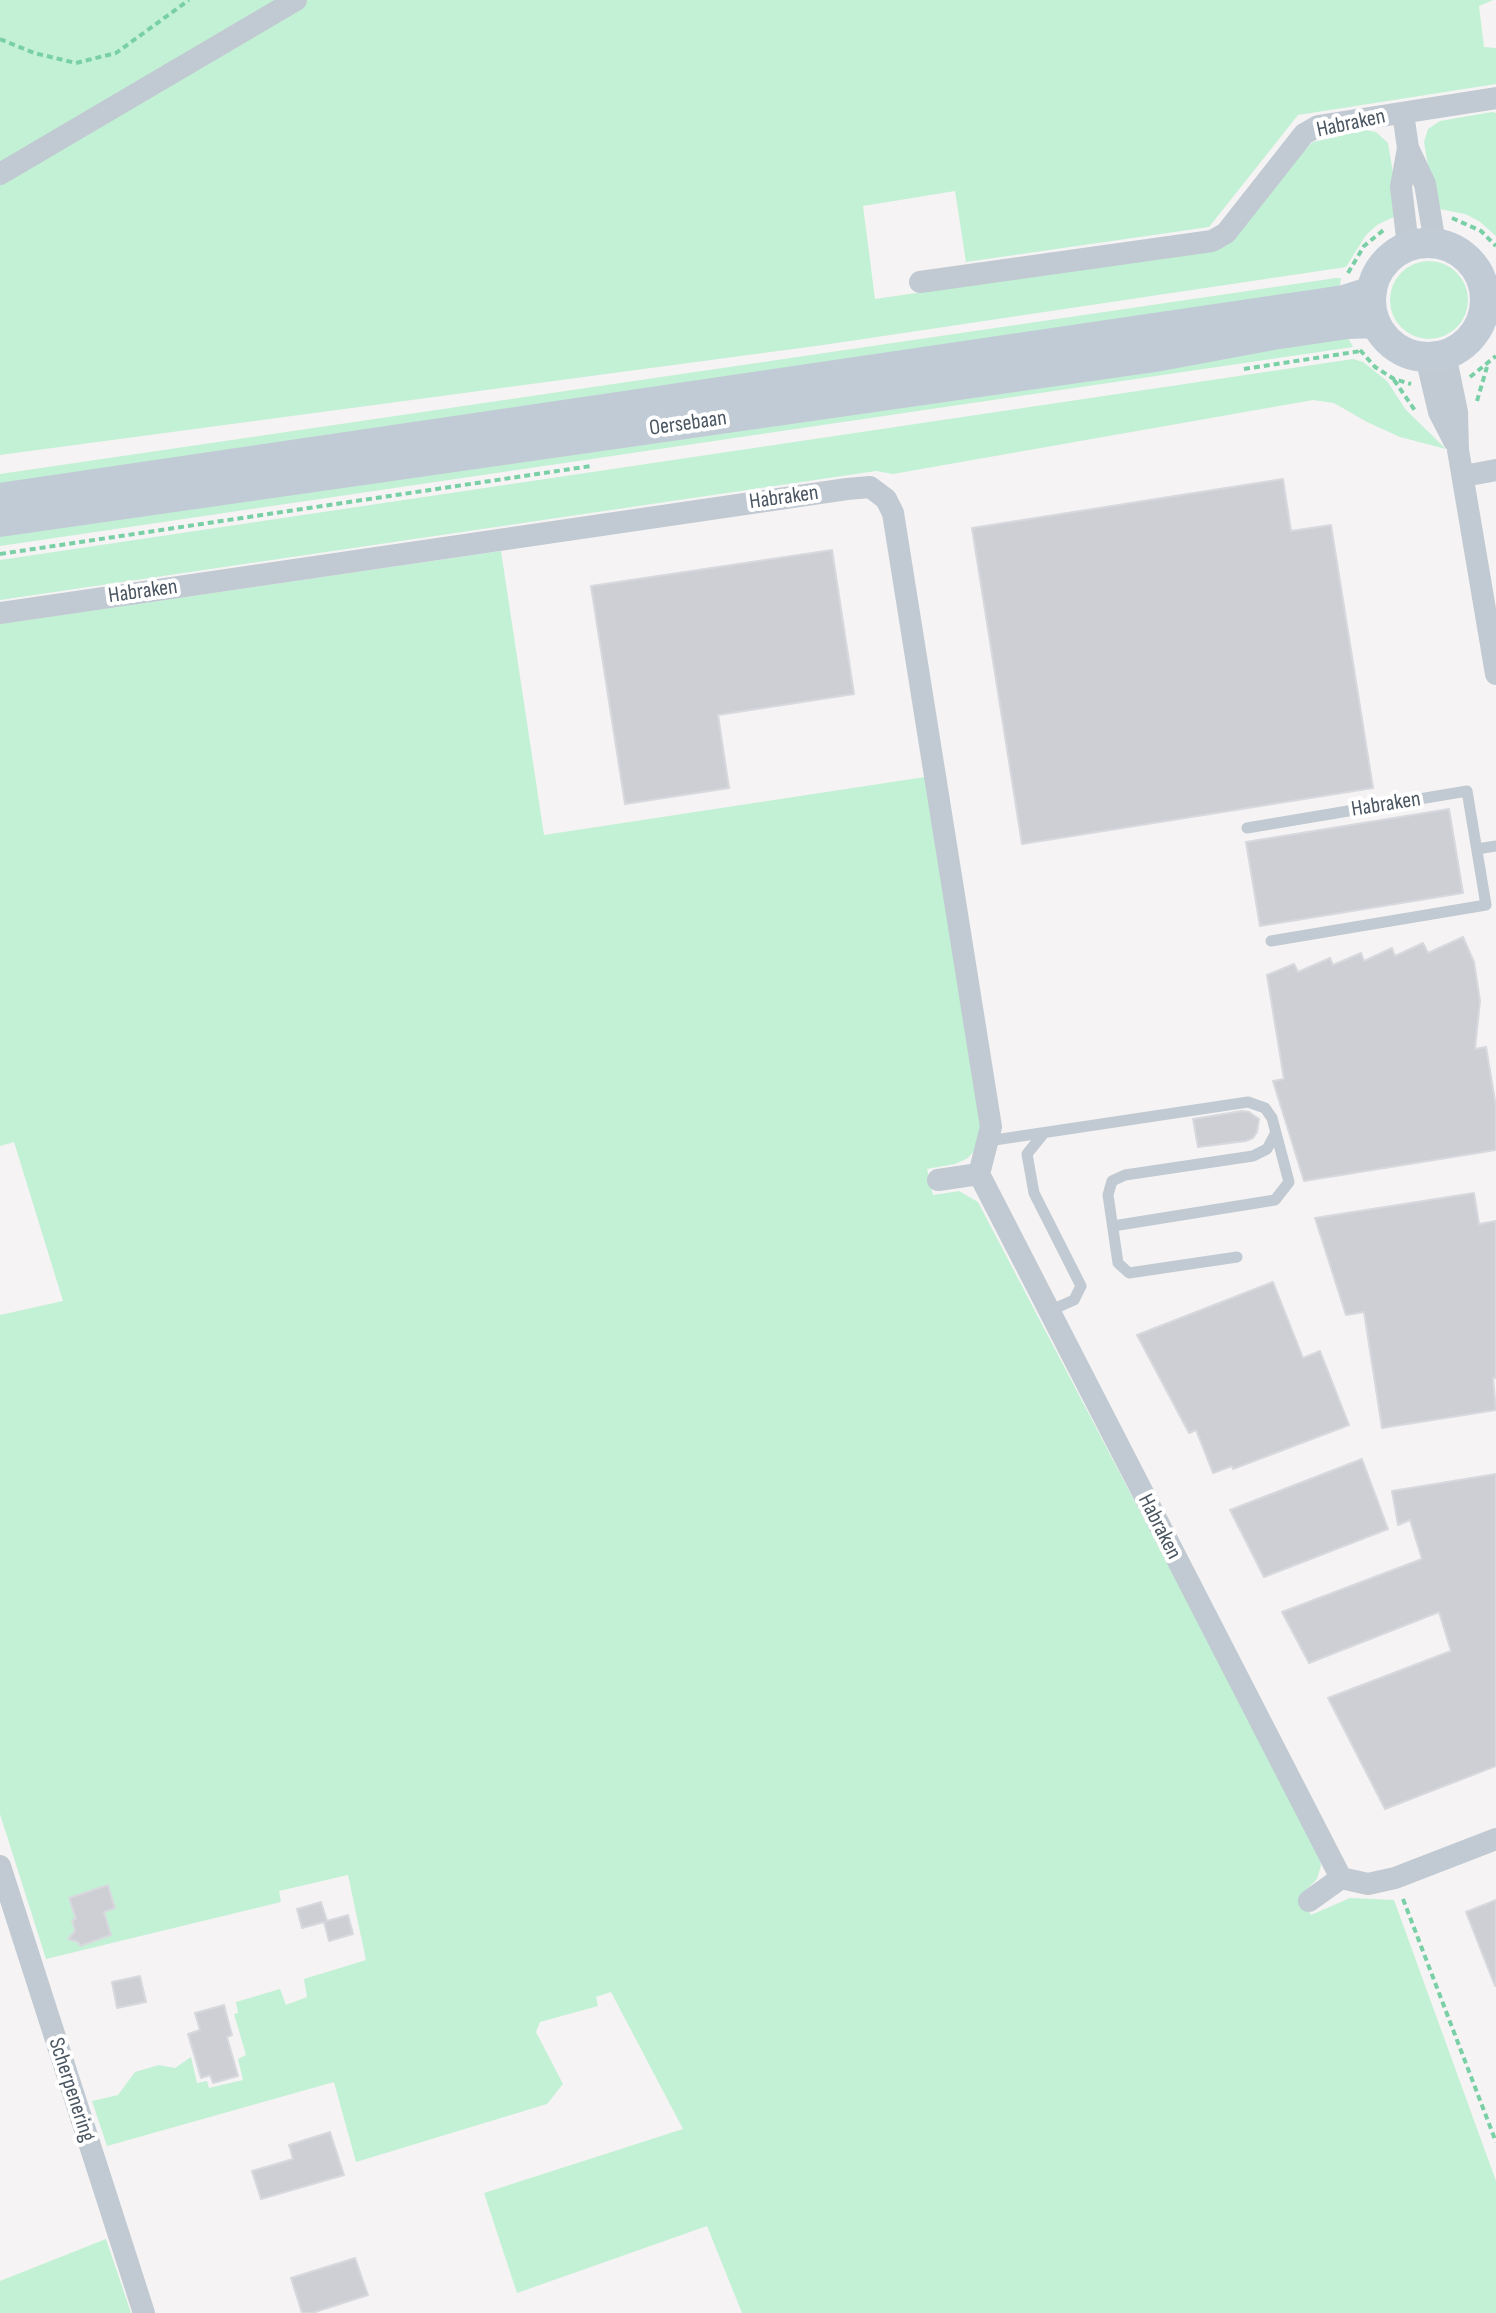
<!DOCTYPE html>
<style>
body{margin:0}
canvas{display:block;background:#f5f3f3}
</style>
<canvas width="1496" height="2313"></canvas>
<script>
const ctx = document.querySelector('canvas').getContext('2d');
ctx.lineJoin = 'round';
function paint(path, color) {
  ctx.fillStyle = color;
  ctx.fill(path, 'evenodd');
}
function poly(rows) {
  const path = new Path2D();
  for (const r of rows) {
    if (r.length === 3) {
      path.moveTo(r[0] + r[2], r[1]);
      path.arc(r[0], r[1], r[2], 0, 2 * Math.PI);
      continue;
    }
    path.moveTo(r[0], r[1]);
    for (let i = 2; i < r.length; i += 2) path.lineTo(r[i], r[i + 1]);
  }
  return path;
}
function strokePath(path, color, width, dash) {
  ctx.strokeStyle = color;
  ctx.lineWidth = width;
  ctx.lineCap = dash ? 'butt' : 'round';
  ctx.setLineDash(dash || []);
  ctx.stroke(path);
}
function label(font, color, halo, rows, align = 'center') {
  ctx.font = font + ' "Sofia Sans Condensed",sans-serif';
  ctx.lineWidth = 8;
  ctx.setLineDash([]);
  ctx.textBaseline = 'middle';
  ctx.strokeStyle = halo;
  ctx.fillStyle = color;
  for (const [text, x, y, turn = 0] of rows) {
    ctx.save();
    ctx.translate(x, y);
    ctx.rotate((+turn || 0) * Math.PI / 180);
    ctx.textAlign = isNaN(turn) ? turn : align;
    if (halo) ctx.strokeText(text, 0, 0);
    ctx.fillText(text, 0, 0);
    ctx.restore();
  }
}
paint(poly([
 [0,0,1493,0,1479,6,1484,47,1496,48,1496,84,1298,115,1209,227,966,262,955,191,863,206,875,299,1198,252,1313,142,1365,130,1376,132,1388,143,1400,214,1377,225,1366,235,1346,267,823,345,0,455],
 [1492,112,1496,113,1496,236,1479,221,1465,214,1435,208,1424,142,1428,129,1440,121],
 [1429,300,39],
 [1336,278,1341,278,1339,293,0,490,0,474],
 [1343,328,1353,347,0,546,0,530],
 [1353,359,1363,362,1387,381,1406,410,1446,449,1400,437,1367,422,1334,403,1313,400,893,474,876,471,0,600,0,560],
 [501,551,544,835,925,777,982,1134,979,1145,968,1158,955,1164,927,1169,933,1195,959,1191,978,1202,1317,1850,1321,1865,1317,1879,1302,1894,1311,1915,1350,1898,1394,1900,1496,2181,1496,2313,742,2313,707,2226,517,2293,484,2193,683,2129,611,1992,596,1997,598,2006,540,2022,536,2032,563,2084,547,2104,356,2162,334,2082,107,2146,92,2101,118,2095,135,2072,159,2065,175,2068,191,2057,197,2083,207,2081,209,2088,243,2080,238,2059,246,2055,234,2014,238,2013,236,2002,280,1989,286,2005,307,1997,304,1979,366,1960,348,1875,279,1891,281,1902,46,1959,0,1814,0,1315,63,1301,14,1142,0,1146,0,624],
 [106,2239,131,2313,0,2313,0,2281]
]), '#c3f1d5');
const building = poly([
 [1283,479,1291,531,1331,525,1373,788,1022,844,972,528,1283,479],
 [832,550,854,694,718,715,729,788,625,804,591,586,832,550],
 [1449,809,1463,893,1260,926,1246,842,1449,809],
 [1463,937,1474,962,1480,1001,1475,1049,1486,1047,1496,1107,1496,1150,1304,1181,1273,1081,1284,1079,1267,975,1294,964,1298,972,1330,958,1333,965,1361,953,1364,961,1392,948,1395,956,1423,943,1428,953,1463,937],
 [1242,1111,1249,1112,1259,1119,1257,1132,1253,1138,1246,1141,1198,1147,1193,1119,1242,1111],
 [1474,1193,1479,1224,1496,1221,1496,1378,1493,1378,1496,1410,1382,1428,1364,1312,1346,1315,1315,1218,1474,1193],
 [1273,1282,1303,1358,1320,1351,1349,1425,1233,1469,1232,1466,1213,1473,1196,1430,1189,1433,1137,1335,1273,1282],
 [1362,1459,1388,1529,1264,1577,1230,1510,1362,1459],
 [1496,1474,1496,1766,1385,1809,1328,1698,1451,1651,1439,1612,1309,1663,1282,1612,1422,1559,1410,1520,1398,1525,1392,1491,1496,1474],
 [108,1885,115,1908,104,1912,111,1935,80,1946,78,1942,68,1939,75,1931,72,1920,76,1919,69,1898,108,1885],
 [1496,1900,1496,1986,1495,1986,1466,1912,1496,1900],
 [321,1902,327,1921,348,1915,353,1934,329,1941,324,1922,302,1928,297,1909,321,1902],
 [140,1976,146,2002,117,2008,112,1982,140,1976],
 [224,2005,232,2035,227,2037,238,2076,213,2083,210,2075,201,2078,188,2034,200,2030,195,2013,224,2005],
 [330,2132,344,2175,261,2199,252,2171,293,2159,289,2145,330,2132],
 [355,2258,368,2295,312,2313,302,2313,291,2278,355,2258]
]);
paint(building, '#cdcfd5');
strokePath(building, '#d7d9de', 2);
strokePath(poly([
 [0,39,34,53,76,63,116,53,189,0],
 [1452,218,1481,231,1496,246],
 [1348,273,1364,246,1386,228],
 [1360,350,1375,367,1394,379,1411,384],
 [1244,369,1361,351],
 [1470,377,1496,356],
 [1394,380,1416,412],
 [1477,401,1487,367],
 [0,554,591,466],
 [1403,1899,1496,2142]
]), '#7ad0a6', 4, [6, 4]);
strokePath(poly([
 [1247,828,1467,791,1486,905,1271,941],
 [1477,849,1496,846],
 [1044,1133,1027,1154,1034,1193,1081,1286,1074,1300,1049,1311],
 [988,1141,1248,1102,1265,1108,1272,1118,1289,1182,1275,1200,1113,1226],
 [1237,1257,1129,1273,1118,1263,1108,1195,1112,1181,1125,1175,1253,1156,1267,1149,1275,1134]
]), '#c1cad2', 11);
strokePath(poly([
 [1403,113,1408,148,1425,184,1435,243],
 [0,174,296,0],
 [1408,246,1401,187,1408,148],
 [920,282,1212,241,1226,233,1304,134,1318,126,1496,98],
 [1445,354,1457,412,1458,450,1496,674],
 [1426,357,1439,412,1454,441],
 [1464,476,1496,470],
 [0,613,847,489,870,487,886,499,893,513,991,1127,979,1174,1341,1878,1368,1884,1395,1878,1496,1839],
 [938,1180,979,1174],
 [0,1866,144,2313],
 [1309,1901,1341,1878]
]), '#c1cad2', 22);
strokePath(poly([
 [1428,300,57],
 [0,498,1344,300,1372,291],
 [0,522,1155,357,1273,335,1348,324,1376,323]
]), '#c1cbd6', 30);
label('22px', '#4a5661', '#fff', [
 ["Habraken",1351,124,-12],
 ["Oersebaan",688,424,-8],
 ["Habraken",784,498,-8],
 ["Habraken",143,592,-8],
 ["Habraken",1386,805,-9],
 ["Habraken",1159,1527,63],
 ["Scherpenering",71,2090,72]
]);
</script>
